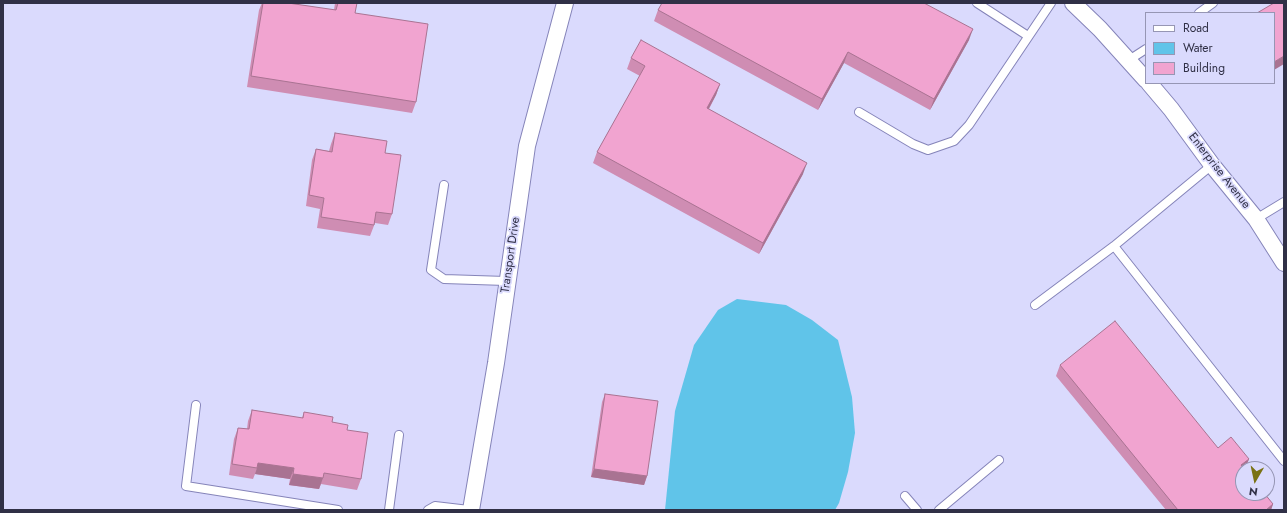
<!DOCTYPE html>
<style>
body{margin:0}
#map{position:relative;width:1287px;height:513px;overflow:hidden;background:#dadafd;font-family:Jost,sans-serif}
canvas{display:block}
.frame{position:absolute;inset:0;border:4px solid #303046;pointer-events:none}
.legend{position:absolute;left:1145px;top:12px;width:130px;height:72px;box-sizing:border-box;background:#dadafd;border:1px solid #9696b4;margin:0;padding:5px 7px;list-style:none;font-size:12px;color:#303046}
.legend li{display:flex;align-items:center;gap:8px;height:20px}
.legend b{width:20px;border:1px solid #9696b4}
.north{position:absolute;left:1235px;top:461px;width:40px;height:40px;box-sizing:border-box;background:#dadafd;border:1px solid #9696b4;border-radius:50%;rotate:189deg;font-size:11px;font-weight:700;line-height:16px;text-align:center;color:#303046}
.north::after{content:'';display:block;margin:auto;width:14px;height:18px;background:#7a7214;clip-path:polygon(50% 0,100% 100%,50% 72%,0 100%)}
</style>
<div id="map">
<canvas width="1287" height="513"></canvas>
<div class="frame"></div>
<ul class="legend">
<li><b style="height:5px;background:#fff"></b>Road</li>
<li><b style="height:11px;background:#60c4e9"></b>Water</li>
<li><b style="height:11px;background:#f1a4d0"></b>Building</li>
</ul>
<div class="north">N</div>
</div>
<script>
const ctx = document.querySelector('canvas').getContext('2d');
ctx.lineJoin = 'round';
function paint(path, color) {
  ctx.fillStyle = color;
  ctx.fill(path, 'evenodd');
}
function poly(rows) {
  const path = new Path2D();
  for (const r of rows) {
    path.moveTo(r[0], r[1]);
    for (let i = 2; i < r.length; i += 2) path.lineTo(r[i], r[i + 1]);
  }
  return path;
}
function strokePath(path, color, width, dash) {
  ctx.strokeStyle = color;
  ctx.lineWidth = width;
  ctx.lineCap = dash ? 'butt' : 'round';
  ctx.setLineDash(dash || []);
  ctx.stroke(path);
}
function label(font, color, halo, rows, align = 'center') {
  ctx.font = font + ' Jost,sans-serif';
  ctx.lineWidth = 3.5;
  ctx.setLineDash([]);
  ctx.textBaseline = 'middle';
  ctx.strokeStyle = halo;
  ctx.fillStyle = color;
  for (const [text, x, y, turn = 0] of rows) {
    ctx.save();
    ctx.translate(x, y);
    ctx.rotate((+turn || 0) * Math.PI / 180);
    ctx.textAlign = isNaN(turn) ? turn : align;
    if (halo) ctx.strokeText(text, 0, 0);
    ctx.fillText(text, 0, 0);
    ctx.restore();
  }
}
paint(poly([
 [737,299,786,305,812,320,838,340,852,397,855,433,848,472,839,503,835,510,665,510,675,411,694,345,718,310]
]), '#60c4e9');
const service = poly([
 [977,3,1028,36],
 [1199,13,1213,3],
 [1129,60,1146,49],
 [859,112,913,144,928,150,954,141,969,125,1051,3],
 [1212,165,1114,246,1284,461],
 [444,185,431,270,444,279,506,281],
 [1256,219,1284,202],
 [1035,305,1114,246],
 [196,405,186,486,338,510],
 [905,496,917,510],
 [389,510,399,435],
 [428,510,435,506,469,510],
 [939,510,999,460]
]);
const minor = poly([
 [1073,3,1100,29,1146,80],
 [1149,83,1171,109,1212,165,1256,219,1284,263],
 [471,510,496,363,527,146,565,3]
]);
strokePath(service, '#8584b9', 10);
strokePath(minor, '#8584b9', 18);
strokePath(service, '#fff', 8);
strokePath(minor, '#fff', 16);
paint(poly([
 [262,3,288,3,334,10,335,3,357,3,355,13,416,102,412,113,247,87,259,10],
 [658,10,969,40,930,110,844,63,818,110,654,21],
 [631,58,720,84,716,95,709,109,803,174,759,254,593,163,597,152,640,76,627,69],
 [335,133,385,153,392,214,388,225,375,223,370,236,317,228,320,209,306,206,312,160,316,149,329,151,331,144],
 [1060,365,1218,448,1249,459,1245,469,1243,469,1273,504,1271,510,1166,510,1056,376],
 [605,394,647,476,644,485,591,477,602,402],
 [252,410,302,418,304,412,332,422,347,430,361,479,357,490,321,484,319,489,289,485,290,479,255,474,253,479,229,475,234,439,238,428,247,429,248,421]
]), '#cf8db3');
paint(poly([
 [973,29,969,40,930,110,934,99],
 [848,52,844,63,818,110,822,99],
 [1284,56,1284,64,1274,70,1274,62],
 [720,84,716,95,703,119,707,108],
 [807,163,803,174,759,254,763,243],
 [1249,459,1245,469,1243,469,1241,465],
 [258,463,294,468,290,479,255,474,257,468],
 [594,469,647,476,644,485,591,477],
 [293,474,323,478,319,489,289,485],
 [1273,504,1271,510,1266,510]
]), '#a97392');
const building = poly([
 [263,3,288,3,336,10,338,3,357,3,355,13,428,24,416,102,251,76,263,3],
 [662,3,924,3,973,29,934,99,848,52,822,99,658,10,662,3],
 [1274,3,1284,3,1284,56,1274,62,1274,13,1257,13,1274,3],
 [641,40,720,84,707,108,807,163,763,243,597,152,645,66,631,58,641,40],
 [335,133,387,141,385,153,401,155,392,214,376,212,374,225,321,217,324,198,309,195,316,149,332,152,335,133],
 [1115,321,1218,448,1231,437,1249,459,1241,465,1244,469,1243,469,1243,493,1264,493,1273,504,1266,510,1178,510,1060,365,1115,321],
 [605,394,658,401,647,476,594,469,605,394],
 [252,410,303,418,304,412,333,417,332,422,348,425,347,430,368,433,361,479,324,473,323,478,293,474,294,468,258,463,257,468,232,464,238,428,249,429,252,410]
]);
paint(building, '#f1a4d0');
strokePath(building, '#a97392', 1);
label('12px', '#303046', '#dadafd', [
 ["Enterprise Avenue",1219,171,52],
 ["Transport Drive",511,255,-82]
]);
</script>
